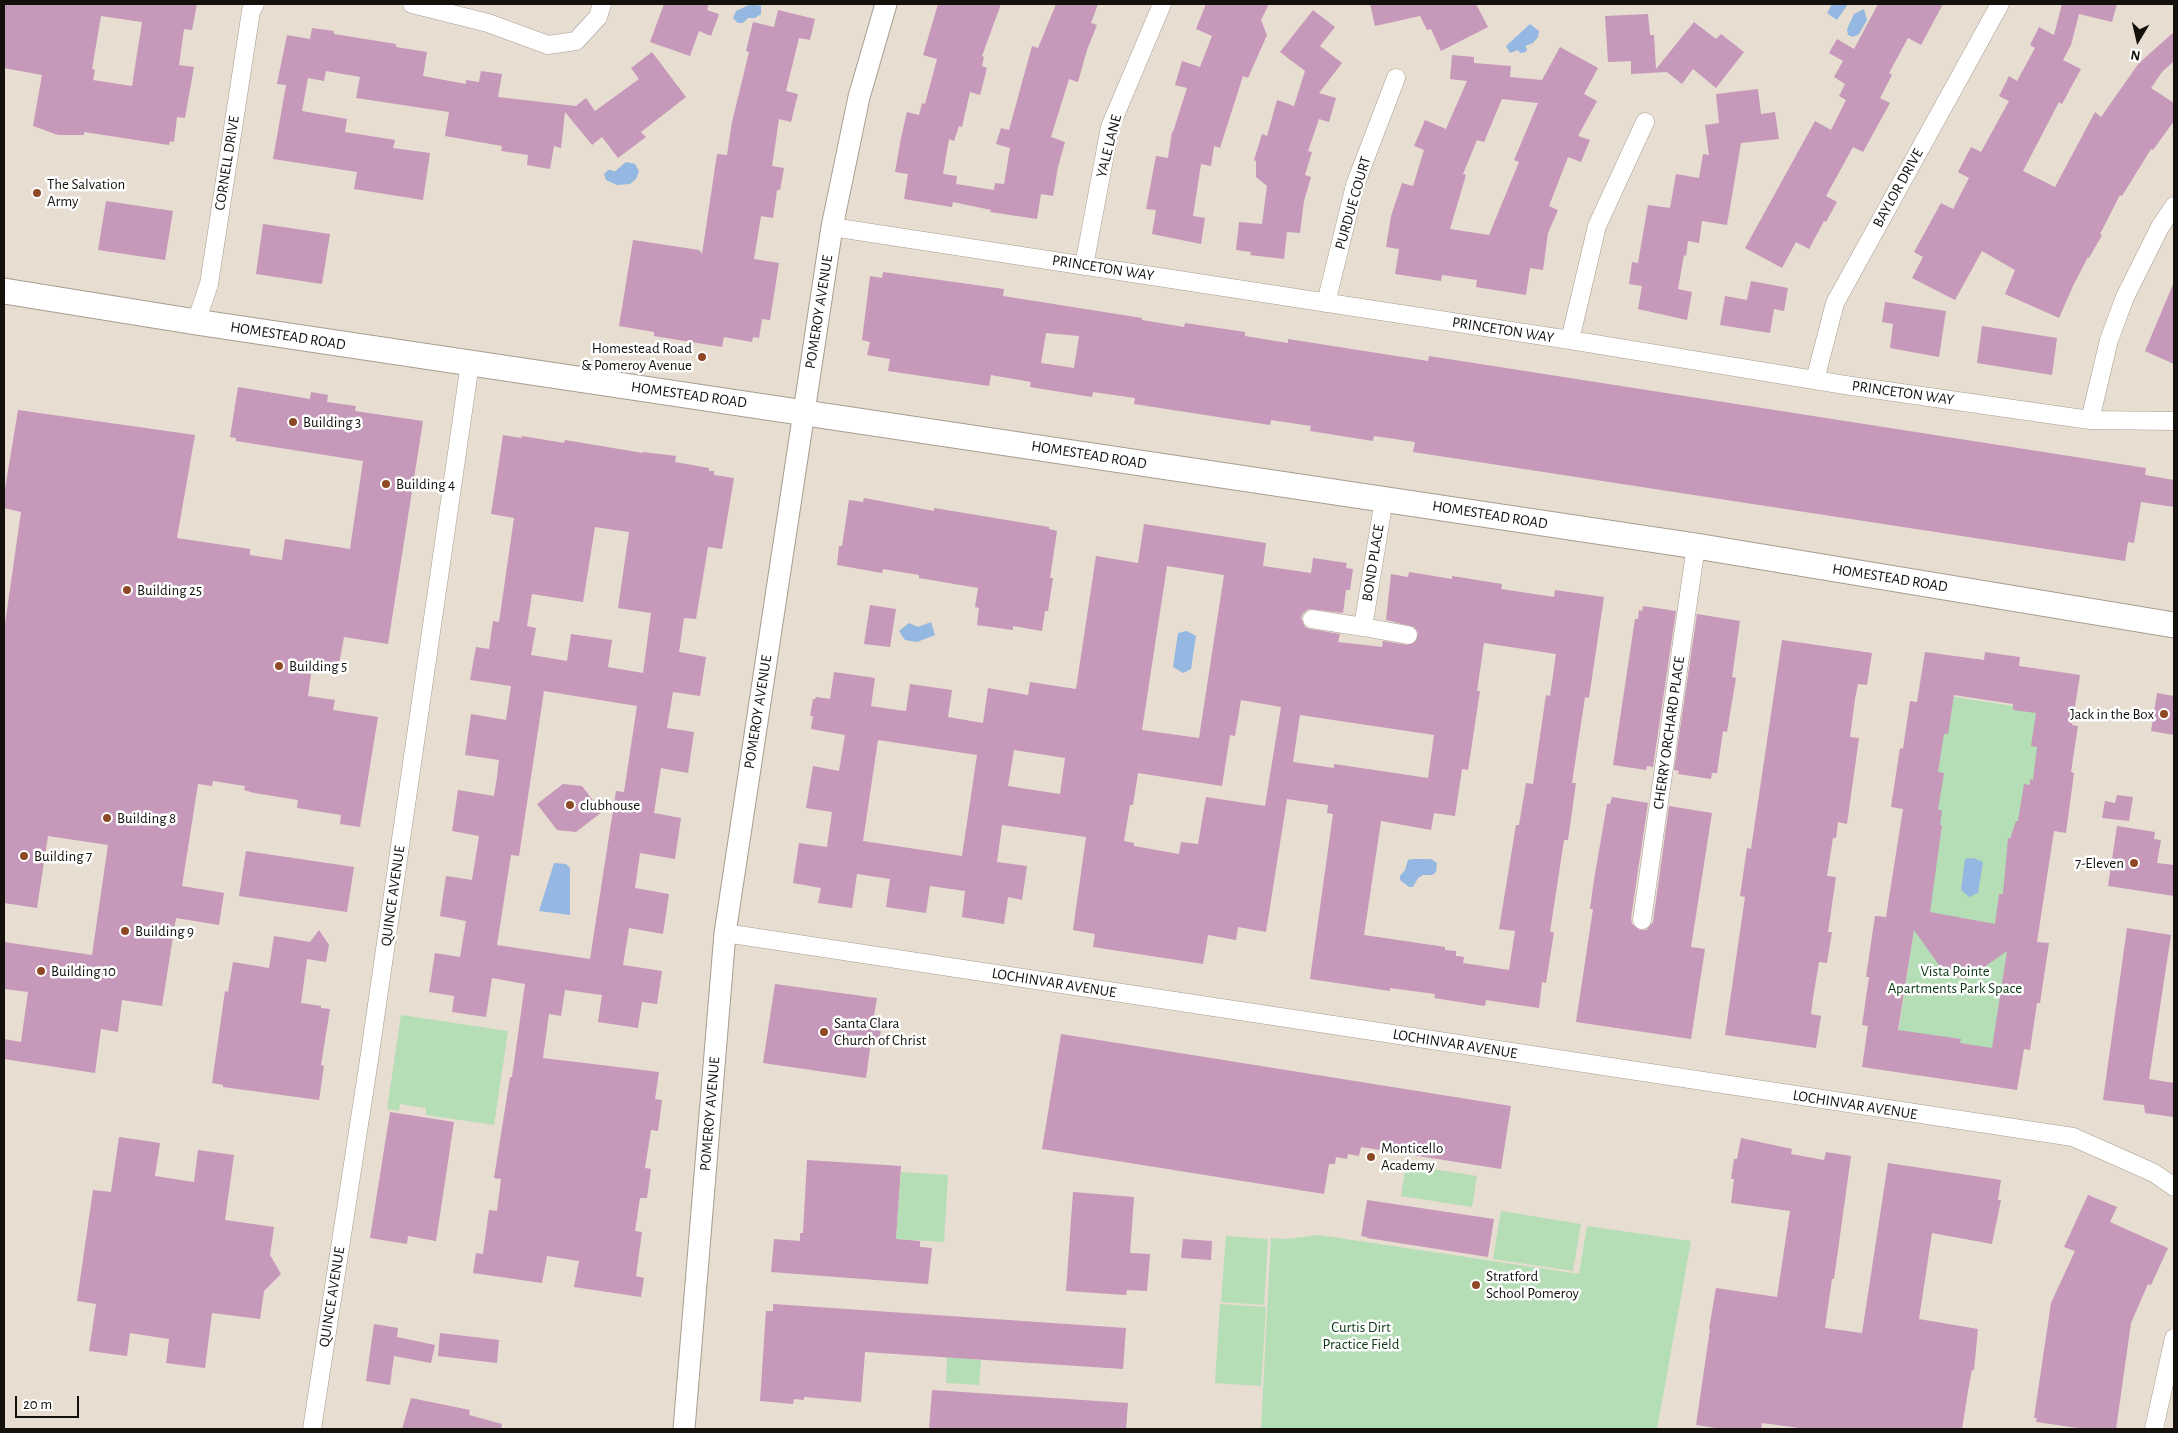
<!DOCTYPE html>
<style>
body{margin:0}
#map{position:relative;width:2178px;height:1433px;overflow:hidden;background:#e7ddd0;font-family:"Alegreya Sans",sans-serif}
canvas{display:block}
.frame{position:absolute;inset:0;border:5px solid #14110d;pointer-events:none}
.north{position:absolute;left:2113px;top:15px;width:50px;height:50px;-webkit-text-stroke:4px #fff;paint-order:stroke;rotate:189deg;font-size:14px;font-weight:700;line-height:20px;text-align:center;color:#14110d}
.north::after{content:'';display:block;margin:auto;width:18px;height:22px;background:#14110d;clip-path:polygon(50% 0,100% 100%,50% 72%,0 100%)}
.scale{position:absolute;left:15px;top:1396px;width:64px;height:22px;box-sizing:border-box;border:2px solid #14110d;border-top:0;padding-left:6px;font-size:15px;line-height:18px;white-space:nowrap;color:#14110d;-webkit-text-stroke:4px #fff;paint-order:stroke}
</style>
<div id="map">
<canvas width="2178" height="1433"></canvas>
<div class="frame"></div>
<div class="north">N</div>
<div class="scale">20 m</div>
</div>
<script>
const ctx = document.querySelector('canvas').getContext('2d');
ctx.lineJoin = 'round';
function paint(path, color) {
  ctx.fillStyle = color;
  ctx.fill(path, 'evenodd');
}
function poly(rows) {
  const path = new Path2D();
  for (const r of rows) {
    path.moveTo(r[0], r[1]);
    for (let i = 2; i < r.length; i += 2) path.lineTo(r[i], r[i + 1]);
  }
  return path;
}
function strokePath(path, color, width, dash) {
  ctx.strokeStyle = color;
  ctx.lineWidth = width;
  ctx.lineCap = dash ? 'butt' : 'round';
  ctx.setLineDash(dash || []);
  ctx.stroke(path);
}
function label(font, color, halo, rows, align = 'center') {
  ctx.font = font + ' "Alegreya Sans",sans-serif';
  ctx.lineWidth = 5;
  ctx.setLineDash([]);
  ctx.textBaseline = 'middle';
  ctx.strokeStyle = halo;
  ctx.fillStyle = color;
  for (const [text, x, y, turn = 0] of rows) {
    ctx.save();
    ctx.translate(x, y);
    ctx.rotate((+turn || 0) * Math.PI / 180);
    ctx.textAlign = isNaN(turn) ? turn : align;
    if (halo) ctx.strokeText(text, 0, 0);
    ctx.fillText(text, 0, 0);
    ctx.restore();
  }
}
paint(poly([
 [1949,696,2045,711,1994,1049,1898,1035],
 [401,1015,508,1031,494,1125,426,1115,426,1108,400,1104,399,1111,387,1109],
 [1406,1165,1477,1176,1472,1207,1401,1196],
 [901,1172,948,1175,944,1242,896,1239],
 [1501,1211,1581,1224,1573,1271,1493,1259],
 [1587,1226,1691,1241,1657,1429,1261,1429,1271,1238,1287,1239,1319,1235,1579,1274],
 [1226,1236,1268,1239,1264,1305,1221,1302],
 [1220,1304,1266,1307,1261,1386,1215,1383],
 [947,1357,981,1360,979,1385,946,1383]
]), '#b5ddb6');
paint(poly([
 [751,4,761,6,761,14,755,18,748,18,743,23,738,23,733,18,736,11],
 [1832,4,1848,4,1837,20,1827,13],
 [1864,9,1867,20,1859,34,1853,37,1848,35,1847,29,1854,14],
 [1530,24,1539,31,1538,37,1533,43,1525,46,1527,49,1526,52,1520,53,1518,50,1510,53,1506,46],
 [626,162,635,164,639,171,636,179,630,184,617,185,606,180,604,174,608,170,612,170,614,172],
 [931,622,935,635,917,642,905,640,899,631,909,623,918,627],
 [1187,631,1196,636,1191,669,1183,673,1173,667,1178,633],
 [1974,858,1983,862,1978,893,1969,897,1961,890,1965,859],
 [1414,859,1431,859,1437,863,1436,872,1432,875,1423,875,1418,878,1413,887,1409,887,1400,880,1400,876,1405,870,1408,860],
 [554,863,566,864,570,868,570,915,539,911]
]), '#94b8e1');
paint(poly([
 [4,4,197,4,192,30,184,29,179,65,194,67,185,118,177,117,174,142,170,141,169,145,84,132,84,135,58,135,33,126,42,75,4,68],
 [101,16,142,22,132,86,93,80,95,70,92,69],
 [664,4,709,4,707,10,719,14,711,36,699,31,690,56,650,42],
 [938,4,1001,4,982,56,984,57,982,66,987,68,980,95,970,92,962,127,959,126,954,141,949,139,943,174,957,176,956,184,994,190,995,183,1004,184,1010,148,996,144,1001,128,1009,130,1032,46,1038,48,1056,4,1098,4,1091,23,1097,25,1087,50,1078,82,1069,79,1051,137,1065,142,1058,167,1053,196,1041,194,1037,219,990,212,991,210,953,202,952,207,904,199,908,174,895,172,901,138,907,112,919,115,922,103,925,104,937,59,923,55],
 [1206,4,1269,4,1261,20,1267,35,1248,78,1243,76,1220,148,1214,146,1211,166,1201,164,1193,216,1205,218,1201,244,1152,234,1156,210,1146,209,1156,156,1168,158,1172,132,1173,132,1187,88,1175,85,1182,61,1200,67,1212,36,1196,29],
 [1370,4,1476,4,1488,27,1441,51,1431,29,1427,30,1420,16,1375,26],
 [1878,4,1943,4,1921,45,1908,38,1889,73,1892,75,1880,98,1890,103,1863,152,1853,147,1826,196,1837,202,1826,222,1824,221,1809,249,1796,242,1782,268,1745,248,1815,121,1831,130,1846,100,1839,96,1845,84,1834,77,1843,61,1829,53,1837,39,1854,49],
 [2062,4,2117,4,2112,22,2079,14,2071,45,2063,60,2081,69,2062,104,2059,102,2023,171,2055,187,2095,112,2101,117,2139,63,2174,32,2174,61,2162,72,2151,88,2174,103,2174,121,2153,150,2151,149,2122,196,2120,195,2100,234,2102,235,2089,258,2088,257,2073,286,2059,318,2005,294,2015,270,1982,251,1955,300,1912,278,1923,257,1914,252,1941,203,1953,209,1969,178,1958,172,1971,147,1981,152,2009,101,1999,96,2009,76,2017,81,2035,48,2030,45,2039,27,2054,35],
 [778,10,815,19,810,40,799,38,786,91,798,94,791,122,779,119,772,166,784,168,780,190,777,190,773,218,761,216,754,259,779,263,770,320,762,319,759,338,753,337,752,342,724,337,722,347,654,336,654,332,619,326,633,240,699,250,702,254,717,154,727,155,732,122,749,52,746,51,753,22,774,27],
 [1313,10,1335,27,1320,46,1342,63,1319,93,1336,98,1329,122,1319,119,1308,151,1312,152,1305,175,1311,177,1304,201,1300,233,1287,232,1284,259,1250,255,1251,252,1236,250,1239,222,1262,224,1267,186,1256,177,1256,161,1254,160,1262,134,1267,136,1277,100,1294,106,1305,71,1280,52],
 [1648,14,1650,35,1654,35,1656,69,1694,22,1716,39,1721,34,1744,52,1716,88,1693,69,1682,84,1667,72,1631,74,1631,61,1608,62,1605,16],
 [312,28,334,31,334,34,396,44,396,47,427,52,423,76,466,84,466,80,479,82,481,71,502,74,498,97,576,106,586,98,595,111,639,79,631,68,652,52,686,97,641,132,646,137,618,158,602,137,592,145,565,112,561,148,554,146,550,169,527,165,528,155,501,151,502,146,445,136,449,112,356,98,360,77,326,71,324,81,308,78,302,111,347,119,345,132,395,140,393,148,430,153,423,200,354,189,357,172,273,159,286,85,277,84,287,35,310,39],
 [1560,47,1598,68,1584,94,1597,101,1578,136,1590,140,1581,162,1568,157,1549,206,1558,210,1548,233,1543,270,1530,268,1526,295,1476,287,1477,280,1442,275,1441,281,1395,274,1399,249,1386,247,1391,216,1402,183,1413,186,1424,150,1414,146,1425,120,1446,129,1467,81,1450,79,1452,55,1474,57,1474,63,1511,66,1510,77,1542,80],
 [1502,99,1538,103,1514,160,1519,162,1489,235,1450,229,1466,175,1463,174,1477,140,1484,142],
 [1758,89,1761,114,1775,112,1779,139,1741,143,1727,225,1702,221,1699,243,1688,241,1686,256,1684,255,1678,289,1692,292,1687,320,1638,309,1642,286,1629,284,1632,262,1638,263,1648,205,1670,208,1676,174,1699,178,1703,154,1709,155,1705,125,1719,123,1716,94],
 [106,201,173,211,165,260,98,250],
 [263,224,330,234,322,284,256,274],
 [883,272,1004,289,1003,296,1142,318,1142,320,1184,327,1185,323,1245,332,1245,336,1288,343,1288,339,1428,361,1429,356,2146,468,2145,475,2174,480,2174,507,2141,502,2134,543,2128,542,2125,561,1413,452,1415,442,1374,436,1373,441,1310,431,1311,426,1271,420,1270,425,1134,404,1135,398,1093,392,1092,397,1030,387,1031,382,991,375,989,386,888,371,890,359,867,355,870,342,862,340,870,276,882,278],
 [1046,333,1079,336,1074,368,1041,363],
 [1751,281,1788,288,1784,311,1774,309,1770,333,1720,325,1725,296,1747,300],
 [2174,282,2174,364,2145,351],
 [1885,302,1946,311,1939,357,1890,348,1893,324,1882,322],
 [1982,326,2057,338,2052,375,1977,363],
 [238,387,310,399,311,392,328,395,327,402,356,406,355,411,423,421,388,644,344,637,339,664,313,660,308,696,335,700,333,710,378,717,360,827,340,824,341,815,297,808,298,800,254,793,244,790,245,786,213,781,212,786,198,784,182,886,224,893,219,925,176,918,162,1006,122,1000,118,1032,101,1029,95,1073,4,1059,4,1039,21,1042,28,992,4,989,4,942,92,955,108,845,48,836,37,908,4,903,4,631,21,512,4,508,4,495,18,410,195,435,177,538,250,549,250,555,282,560,285,539,350,549,363,461,236,441,236,438,230,437],
 [503,435,521,438,522,436,564,443,565,440,643,453,643,452,676,456,675,462,709,468,709,471,714,471,714,475,734,478,722,549,708,547,696,619,684,618,679,652,706,657,700,696,673,692,667,728,694,732,688,773,661,768,654,813,681,818,675,859,640,853,635,888,669,894,663,934,629,928,623,965,662,971,657,1004,642,1002,638,1028,598,1022,602,995,565,990,561,1016,549,1014,543,1058,659,1072,655,1099,662,1100,658,1131,651,1130,645,1168,651,1169,647,1198,640,1198,635,1231,642,1232,636,1276,644,1278,641,1297,574,1287,579,1261,547,1256,542,1283,473,1273,476,1253,483,1254,489,1210,497,1211,501,1179,494,1178,510,1077,512,1077,525,984,492,978,486,1017,452,1012,454,996,429,992,435,953,460,957,466,921,440,916,446,876,472,880,479,836,452,831,458,790,494,796,497,777,499,760,465,755,471,714,506,720,511,686,470,680,476,647,489,649,493,621,499,622,514,518,491,514],
 [595,527,629,532,618,608,651,613,643,673,608,667,612,640,571,634,567,661,531,655,536,628,527,626,532,594,583,602],
 [544,691,637,706,624,792,616,791,590,959,497,945,511,855,519,856],
 [864,498,934,511,934,508,1049,527,1049,529,1057,531,1050,578,1053,578,1048,611,1045,611,1042,631,1013,626,1013,630,977,625,979,608,975,607,978,588,919,578,919,575,883,569,882,573,837,565,839,546,842,546,849,500,863,502],
 [1144,524,1266,543,1263,566,1311,573,1313,558,1347,563,1346,568,1353,569,1350,590,1346,590,1343,613,1309,609,1303,613,1301,618,1305,627,1310,629,1340,634,1338,642,1382,647,1383,641,1407,645,1416,641,1418,632,1414,627,1386,620,1391,574,1408,577,1409,572,1452,579,1452,576,1502,584,1501,589,1554,597,1555,590,1604,597,1589,698,1585,697,1572,783,1576,783,1568,840,1564,840,1550,932,1554,932,1546,983,1542,982,1539,1008,1486,1000,1485,1006,1434,998,1435,994,1390,988,1390,991,1310,979,1333,814,1327,813,1328,805,1287,799,1266,932,1238,927,1236,940,1208,935,1203,964,1093,947,1095,934,1073,930,1086,837,1002,825,997,862,1027,866,1022,900,1008,897,1004,924,962,917,965,891,930,886,926,913,886,907,890,879,857,874,852,908,818,903,821,888,793,883,799,843,827,847,832,812,806,808,813,766,839,771,845,735,811,729,813,716,810,716,813,699,815,699,816,697,830,699,834,672,875,678,871,706,890,709,906,711,910,684,952,690,948,717,983,723,988,688,1028,695,1030,682,1076,689,1096,556,1138,563],
 [1167,566,1224,575,1199,738,1142,730],
 [1484,643,1556,654,1550,696,1546,695,1533,784,1526,783,1519,825,1516,825,1499,929,1515,931,1509,970,1463,963,1464,957,1456,956,1456,951,1445,950,1445,947,1364,935,1381,821,1431,830,1434,813,1455,816,1462,769,1468,770,1480,691,1477,691],
 [1241,700,1281,707,1265,806,1206,797,1198,844,1181,842,1179,854,1134,846,1134,843,1124,841,1130,805,1133,805,1138,773,1222,786,1230,735,1235,736],
 [1300,715,1434,735,1428,778,1334,764,1334,768,1293,762],
 [878,740,977,755,962,856,863,841],
 [1014,750,1065,758,1060,794,1008,786],
 [870,605,896,609,890,647,864,644],
 [1643,606,1676,611,1653,767,1647,766,1646,770,1613,765,1635,619,1638,619,1639,610,1642,611],
 [1697,614,1740,621,1732,677,1736,678,1727,732,1723,731,1717,773,1712,773,1711,779,1678,774,1679,771,1674,770],
 [1782,640,1872,653,1867,685,1858,684,1855,699,1850,737,1859,738,1847,824,1838,822,1836,838,1833,838,1827,876,1836,877,1828,932,1832,932,1827,963,1819,962,1813,998,1811,1014,1821,1016,1816,1048,1725,1035,1745,897,1740,896,1747,848,1751,849],
 [1925,652,1984,660,1985,652,2005,655,2020,657,2019,666,2080,675,2072,725,2078,726,2071,772,2074,773,2066,833,2054,831,2037,942,2049,943,2040,1003,2037,1003,2030,1050,2024,1049,2017,1090,1862,1067,1868,1026,1862,1025,1869,977,1866,977,1875,916,1886,917,1903,809,1891,807,1900,748,1903,749,1910,701,1917,702],
 [1954,695,2013,704,2013,710,2036,713,2031,746,2037,747,2033,780,2030,779,2030,785,2024,784,2018,821,2016,821,2010,839,2008,838,2003,894,1999,894,1995,924,1930,912,1942,825,1940,825,1942,810,1938,810,1944,773,1938,772,1944,734,1948,734],
 [1914,930,1946,975,1967,979,2007,951,1992,1048,1960,1043,1961,1039,1898,1030],
 [2157,693,2174,696,2174,735,2151,731],
 [563,784,582,786,602,812,576,832,557,830,537,804],
 [2117,795,2133,797,2129,821,2102,818,2105,801,2115,803],
 [1612,797,1648,803,1631,918,1632,924,1640,930,1646,930,1653,922,1669,806,1712,813,1691,947,1705,949,1691,1039,1576,1022,1593,909,1590,909,1594,880,1607,804,1610,804],
 [2117,826,2155,832,2154,839,2161,840,2157,863,2174,865,2174,896,2108,886],
 [246,851,354,867,347,912,239,896],
 [2127,928,2171,935,2149,1079,2174,1083,2174,1117,2145,1113,2144,1105,2103,1100],
 [319,930,329,945,326,962,307,959,301,1003,321,1006,321,1008,330,1009,321,1065,324,1066,319,1100,223,1087,223,1085,212,1083,225,991,228,992,233,962,269,968,274,936,310,942],
 [775,984,877,998,873,1021,882,1022,879,1043,871,1041,866,1078,763,1063],
 [1061,1034,1511,1106,1501,1169,1361,1147,1359,1156,1348,1154,1347,1159,1336,1157,1335,1164,1329,1164,1324,1194,1042,1149],
 [390,1112,454,1122,436,1241,408,1236,407,1244,370,1238],
 [119,1137,160,1143,155,1176,194,1182,198,1150,234,1155,225,1220,274,1227,270,1255,281,1274,264,1291,260,1319,212,1313,205,1368,166,1363,169,1339,130,1333,127,1356,89,1351,96,1304,77,1301,93,1190,111,1192],
 [1741,1138,1792,1149,1791,1154,1824,1160,1826,1152,1851,1156,1834,1279,1832,1279,1825,1328,1862,1333,1888,1163,2001,1180,1998,1200,2001,1200,1992,1244,1932,1233,1919,1319,1978,1329,1974,1370,1972,1370,1968,1391,1962,1429,1807,1429,1762,1423,1761,1429,1723,1429,1696,1425,1710,1329,1709,1329,1716,1288,1777,1297,1790,1211,1731,1203,1734,1179,1731,1179,1734,1159,1737,1159],
 [807,1160,901,1166,896,1239,920,1241,920,1247,932,1248,928,1284,771,1272,774,1239,800,1241,800,1233,803,1233],
 [1073,1192,1134,1197,1130,1253,1150,1254,1147,1291,1127,1290,1126,1295,1066,1291],
 [2088,1195,2117,1207,2110,1222,2168,1248,2151,1285,2148,1284,2131,1323,2116,1429,2085,1429,2036,1422,2037,1418,2034,1418,2051,1303,2075,1251,2064,1247],
 [1367,1200,1494,1219,1488,1257,1367,1238,1367,1237,1361,1236],
 [1183,1239,1212,1241,1211,1260,1181,1258],
 [773,1304,1126,1328,1123,1369,865,1352,861,1402,804,1397,804,1400,794,1399,793,1404,760,1401,766,1311,773,1311],
 [374,1324,398,1328,397,1337,435,1345,431,1363,394,1356,390,1385,366,1381],
 [440,1333,499,1340,497,1363,438,1356],
 [932,1390,1128,1403,1126,1429,929,1429],
 [411,1398,470,1410,469,1415,502,1424,501,1429,402,1429]
]), '#c698b9');
const minor = poly([
 [412,4,488,23,548,45,576,41,598,17,602,4],
 [832,227,1570,340,1845,385,2090,420,2174,421],
 [1084,266,1110,127,1162,4],
 [1326,303,1355,185,1396,78],
 [196,322,209,284,251,11,255,4],
 [1570,340,1597,226,1645,122],
 [1815,380,1835,303,2000,4],
 [2090,420,2109,340,2125,297,2160,227,2174,206],
 [1384,499,1363,627,1408,635],
 [1312,619,1363,627],
 [1642,920,1696,546],
 [725,933,2073,1137,2154,1173,2174,1187],
 [312,1429,369,1060,470,363],
 [2154,1429,2174,1338]
]);
const tertiary = poly([
 [684,1429,725,933,832,227,859,97,886,4]
]);
const secondary = poly([
 [4,291,196,322,1696,546,2174,625]
]);
strokePath(minor, '#a79d90', 19);
strokePath(tertiary, '#a79d90', 23);
strokePath(secondary, '#a79d90', 27);
strokePath(minor, '#fff', 18);
strokePath(tertiary, '#fff', 21);
strokePath(secondary, '#fff', 25);
for (const [x, y, r, color] of [
 [37,193,5,"#8f4825"],
 [702,357,5,"#8f4825"],
 [293,422,5,"#8f4825"],
 [386,484,5,"#8f4825"],
 [127,590,5,"#8f4825"],
 [279,666,5,"#8f4825"],
 [2164,714,5,"#8f4825"],
 [570,805,5,"#8f4825"],
 [107,818,5,"#8f4825"],
 [24,856,5,"#8f4825"],
 [2134,863,5,"#8f4825"],
 [125,931,5,"#8f4825"],
 [41,971,5,"#8f4825"],
 [824,1032,5,"#8f4825"],
 [1371,1157,5,"#8f4825"],
 [1476,1285,5,"#8f4825"]
]) {
  const dot = new Path2D();
  dot.arc(x, y, r, 0, 2 * Math.PI);
  ctx.fillStyle = color;
  ctx.fill(dot);
  strokePath(dot, '#fff', 2);
}
label('15px', '#14110d', '#fff', [
 ["YALE LANE",1109,146,-76],
 ["CORNELL DRIVE",227,163,-81],
 ["BAYLOR DRIVE",1898,188,-61],
 ["PURDUE COURT",1353,203,-74],
 ["PRINCETON WAY",1103,268,9],
 ["POMEROY AVENUE",819,312,-81],
 ["PRINCETON WAY",1503,330,9],
 ["HOMESTEAD ROAD",288,336,9],
 ["PRINCETON WAY",1903,393,8],
 ["HOMESTEAD ROAD",689,395,8],
 ["HOMESTEAD ROAD",1089,455,9],
 ["HOMESTEAD ROAD",1490,515,9],
 ["BOND PLACE",1373,563,-81],
 ["HOMESTEAD ROAD",1890,578,9],
 ["POMEROY AVENUE",758,712,-81],
 ["CHERRY ORCHARD PLACE",1669,733,-82],
 ["QUINCE AVENUE",393,896,-82],
 ["LOCHINVAR AVENUE",1054,983,9],
 ["LOCHINVAR AVENUE",1455,1044,9],
 ["LOCHINVAR AVENUE",1855,1105,9],
 ["POMEROY AVENUE",710,1114,-85],
 ["QUINCE AVENUE",332,1297,-81]
]);
label('15px', '#14110d', '#fff', [
 ["The Salvation",47,184],
 ["Army",47,201],
 ["Homestead Road",692,348,"right"],
 ["& Pomeroy Avenue",692,365,"right"],
 ["Building 3",303,422],
 ["Building 4",396,484],
 ["Building 25",137,590],
 ["Building 5",289,666],
 ["Jack in the Box",2154,714,"right"],
 ["clubhouse",580,805],
 ["Building 8",117,818],
 ["Building 7",34,856],
 ["7-Eleven",2124,863,"right"],
 ["Building 9",135,931],
 ["Building 10",51,971],
 ["Santa Clara",834,1023],
 ["Church of Christ",834,1040],
 ["Monticello",1381,1148],
 ["Academy",1381,1165],
 ["Stratford",1486,1276],
 ["School Pomeroy",1486,1293]
], 'left');
label('15px', '#0c3913', '#fff', [
 ["Vista Pointe",1955,971],
 ["Apartments Park Space",1955,988],
 ["Curtis Dirt",1361,1327],
 ["Practice Field",1361,1344]
]);
</script>
